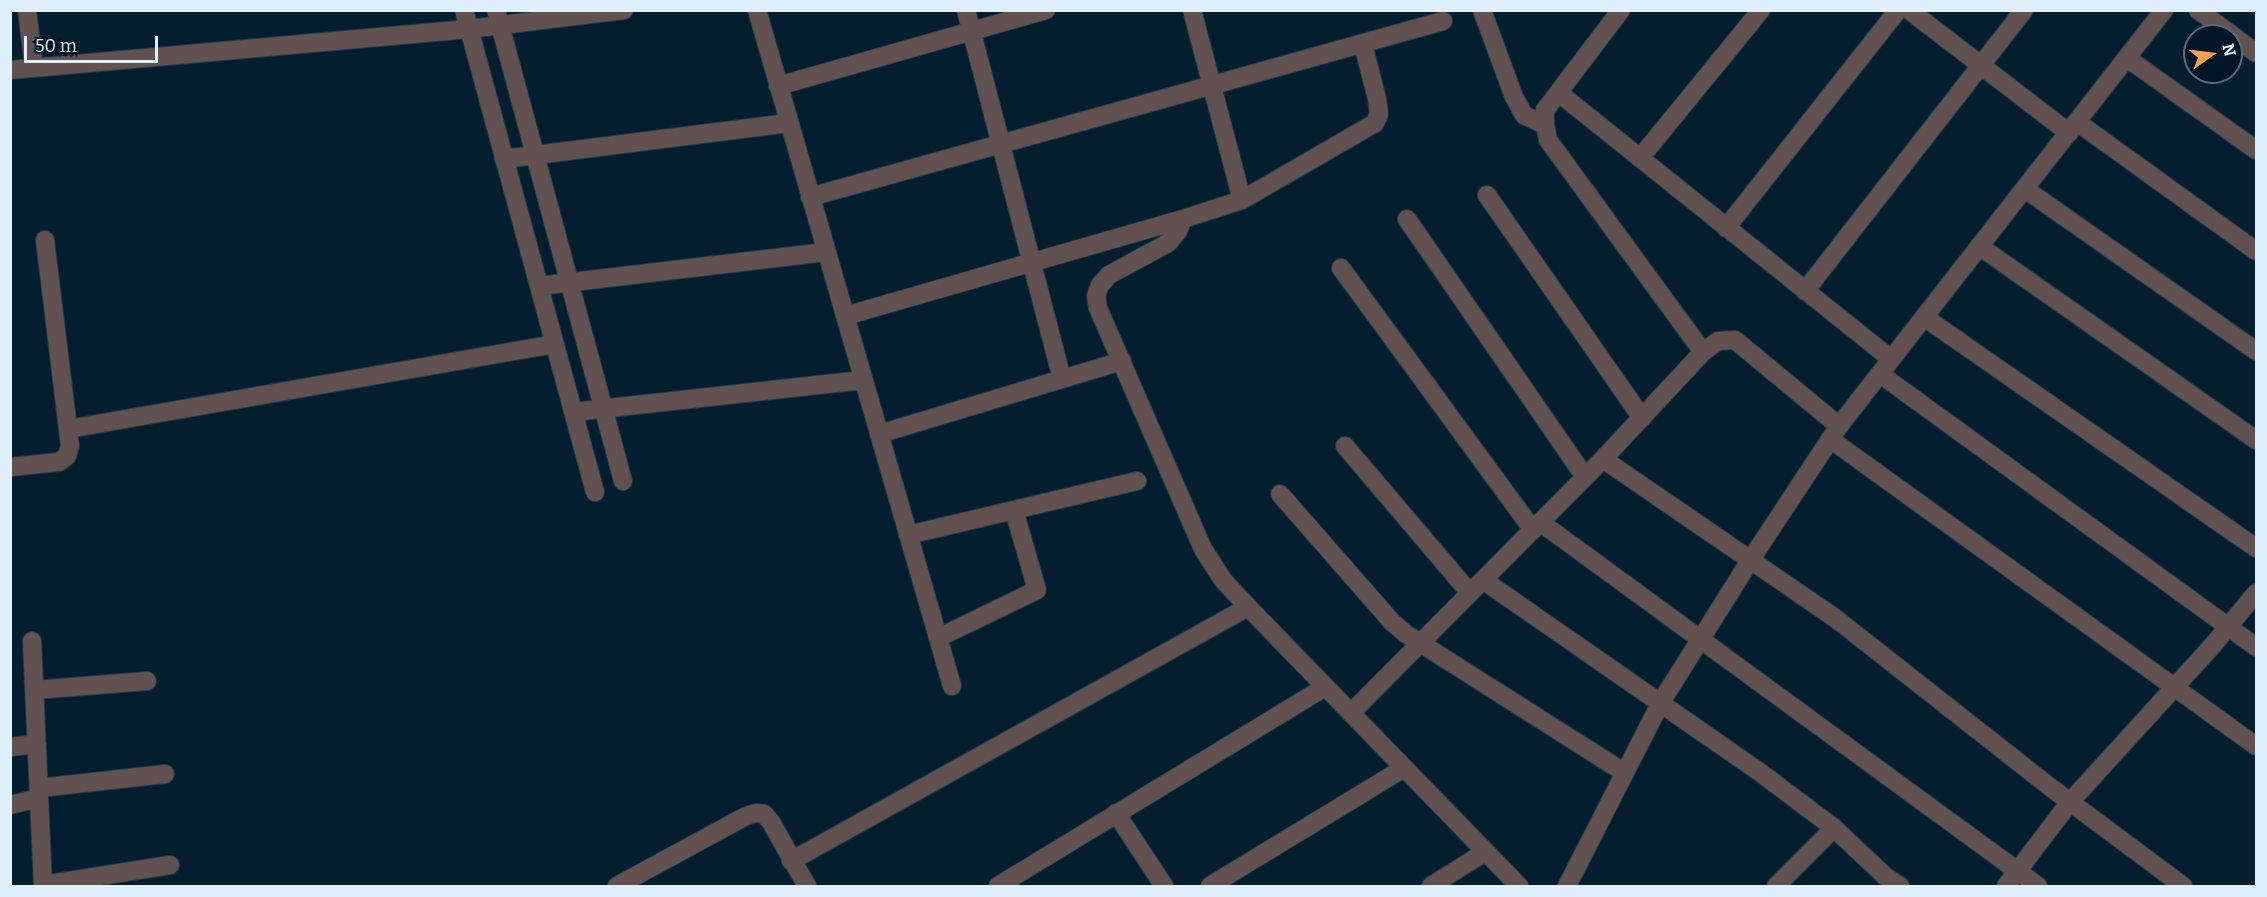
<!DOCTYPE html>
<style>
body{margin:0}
#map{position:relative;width:2267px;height:897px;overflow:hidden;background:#041e2f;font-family:Bitter,serif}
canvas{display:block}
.frame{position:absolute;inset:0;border:12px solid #dfeffa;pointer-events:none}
.north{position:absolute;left:2183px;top:24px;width:60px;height:60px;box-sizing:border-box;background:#001525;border:2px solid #596c7a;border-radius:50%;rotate:76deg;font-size:16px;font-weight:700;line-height:24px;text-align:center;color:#dfeffa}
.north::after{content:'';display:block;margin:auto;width:21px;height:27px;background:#fc9d54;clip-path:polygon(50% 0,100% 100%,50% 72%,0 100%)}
.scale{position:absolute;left:24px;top:36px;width:134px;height:27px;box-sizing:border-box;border:3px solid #dfeffa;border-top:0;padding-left:8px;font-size:18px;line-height:21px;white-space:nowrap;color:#dfeffa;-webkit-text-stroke:4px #001525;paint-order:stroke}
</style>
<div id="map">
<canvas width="2267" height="897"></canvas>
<div class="frame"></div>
<div class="north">N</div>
<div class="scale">50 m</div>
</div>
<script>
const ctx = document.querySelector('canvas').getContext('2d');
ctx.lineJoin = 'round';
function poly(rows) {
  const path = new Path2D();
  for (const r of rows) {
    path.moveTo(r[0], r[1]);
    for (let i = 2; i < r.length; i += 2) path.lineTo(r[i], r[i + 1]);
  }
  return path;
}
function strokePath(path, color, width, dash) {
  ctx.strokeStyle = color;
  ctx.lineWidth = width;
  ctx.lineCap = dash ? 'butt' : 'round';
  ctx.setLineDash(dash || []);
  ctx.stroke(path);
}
const minor = poly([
 [27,10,34,68],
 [464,10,595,492],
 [496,10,623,481],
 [757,10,952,686],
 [966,10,1062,379],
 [1192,10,1242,200],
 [1482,10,1514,97,1524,115,1545,125],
 [1621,10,1545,110,1545,125,1548,140,1703,352],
 [1909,10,2069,133],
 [2198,10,2256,53],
 [2127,58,2256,150],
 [10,70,469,29,624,10],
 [778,86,1046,10],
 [1559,93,1891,359],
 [2077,122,2256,251],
 [1640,158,1761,10],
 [504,159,789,123],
 [2025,189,2256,351],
 [1487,195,1642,418],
 [810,197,1443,21],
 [1183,219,1178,231,1168,243,1109,275,1100,285,1096,296,1098,308,1203,549,1223,580,1248,607,1519,886],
 [1407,219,1585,477],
 [1726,228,1898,10],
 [45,240,68,429],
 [1979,246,2256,440],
 [1341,268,1533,530],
 [539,286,826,252],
 [1805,291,2024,10],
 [845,316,1183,219,1242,200,1375,123,1379,114,1377,99,1363,44],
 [1924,317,2256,548],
 [1880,374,2256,647],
 [573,412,863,380],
 [879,434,1122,361],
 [1830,439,2256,746],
 [1345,446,1470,593],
 [1603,459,1703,352,1718,341,1735,340,1839,426],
 [10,467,59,462,67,456,70,446,68,429,555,344],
 [1280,494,1392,622,1406,634,1625,773],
 [1540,522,2038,886],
 [908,535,1137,481],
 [1483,580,1761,773,1834,828,1886,877,1900,886],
 [938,638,1037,590,1014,510],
 [32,641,43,886],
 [34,690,147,681],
 [1351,713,1603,459,1835,618,2050,787,2183,886],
 [10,747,37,744],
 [39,788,165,774],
 [10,805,39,798],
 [1116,813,1164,886],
 [791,861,1248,607],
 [43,885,170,865],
 [617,886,746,816,756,813,764,814,771,822,807,886],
 [998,886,1325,687],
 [1210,886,1404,768],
 [1431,886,1485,852],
 [1567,886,1661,702,1753,556,1839,426,2164,10],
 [1776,886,1834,828],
 [2006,886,2070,802,2213,645,2256,593]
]);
strokePath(minor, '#233b4b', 20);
strokePath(minor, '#615251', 18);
</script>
